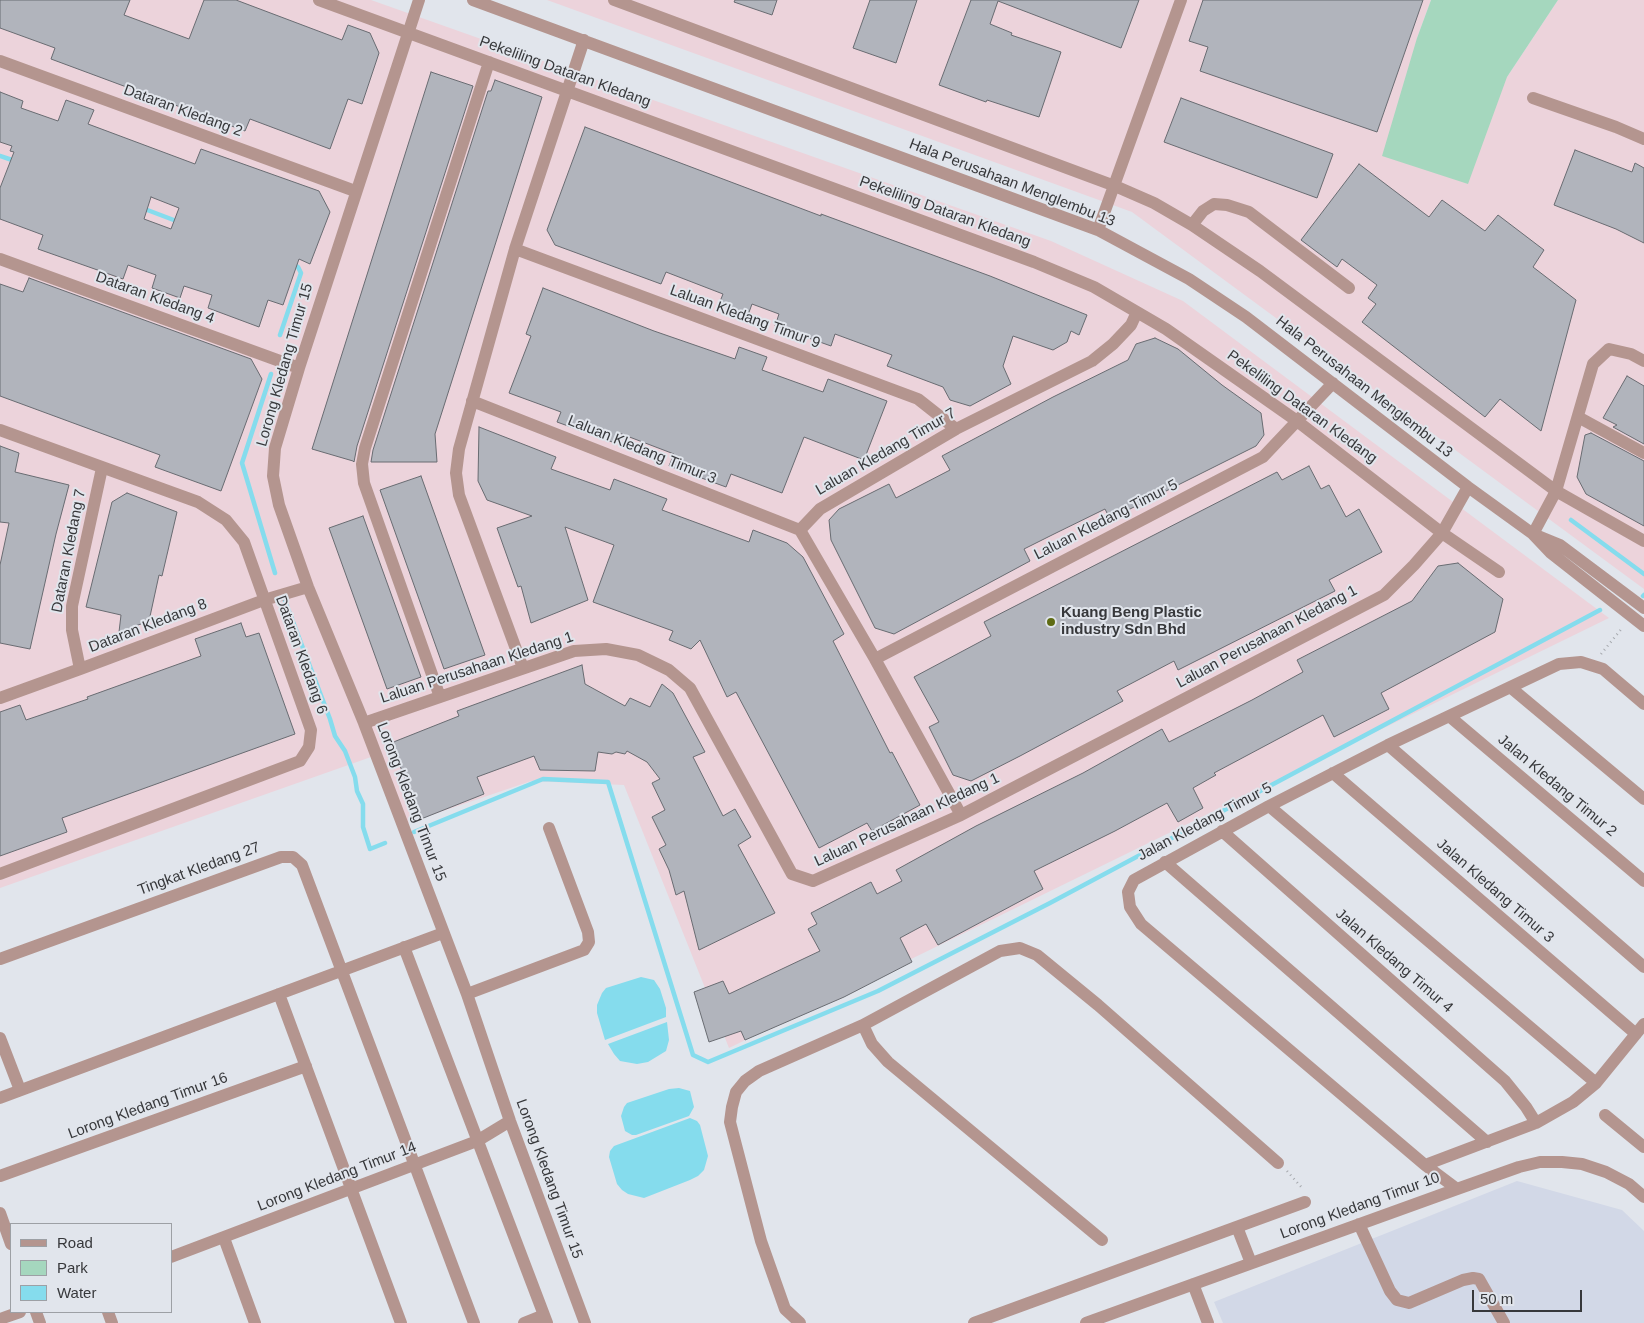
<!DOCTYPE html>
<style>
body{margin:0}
#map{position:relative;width:1644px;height:1323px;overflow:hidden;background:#e1e5ec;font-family:Arial,sans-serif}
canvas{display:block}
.legend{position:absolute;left:10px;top:1223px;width:162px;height:90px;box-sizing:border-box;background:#e1e5ec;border:1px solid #9da0a5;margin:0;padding:6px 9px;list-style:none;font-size:15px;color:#37383b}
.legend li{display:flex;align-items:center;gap:10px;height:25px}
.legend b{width:25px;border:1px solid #9da0a5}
.scale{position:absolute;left:1472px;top:1290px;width:110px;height:22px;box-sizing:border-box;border:2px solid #37383b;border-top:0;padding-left:6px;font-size:15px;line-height:18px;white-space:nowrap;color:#37383b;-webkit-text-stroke:4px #e1e5ec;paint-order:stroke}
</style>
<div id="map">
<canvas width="1644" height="1323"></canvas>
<ul class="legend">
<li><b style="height:6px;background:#b4958f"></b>Road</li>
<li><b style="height:14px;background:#a5d7be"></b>Park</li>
<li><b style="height:14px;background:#85dced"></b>Water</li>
</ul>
<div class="scale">50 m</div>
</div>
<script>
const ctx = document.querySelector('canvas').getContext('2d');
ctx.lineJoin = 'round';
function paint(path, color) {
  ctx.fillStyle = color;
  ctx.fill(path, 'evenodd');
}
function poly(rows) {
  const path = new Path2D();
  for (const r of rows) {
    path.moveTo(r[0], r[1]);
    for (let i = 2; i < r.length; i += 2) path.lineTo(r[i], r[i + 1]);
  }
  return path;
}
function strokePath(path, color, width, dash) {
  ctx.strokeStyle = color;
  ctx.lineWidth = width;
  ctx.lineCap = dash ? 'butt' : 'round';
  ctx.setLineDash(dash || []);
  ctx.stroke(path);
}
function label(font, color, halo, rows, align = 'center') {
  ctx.font = font + ' Arial,sans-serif';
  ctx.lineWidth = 4;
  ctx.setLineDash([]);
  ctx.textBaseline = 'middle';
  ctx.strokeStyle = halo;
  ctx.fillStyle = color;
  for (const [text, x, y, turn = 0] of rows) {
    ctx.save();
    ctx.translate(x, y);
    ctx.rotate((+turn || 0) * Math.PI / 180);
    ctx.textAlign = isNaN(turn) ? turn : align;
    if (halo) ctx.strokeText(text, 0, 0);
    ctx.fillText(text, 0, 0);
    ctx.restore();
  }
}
paint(poly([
 [1517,1181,1622,1210,1644,1231,1644,1323,1223,1323,1214,1302]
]), '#d2d8e7');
paint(poly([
 [0,0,371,0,1051,241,1183,301,1609,618,729,1048,624,785,531,781,402,825,371,757,0,888],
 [547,0,1431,0,1417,38,1507,77,1558,0,1644,0,1644,589,1132,212]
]), '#ecd3db');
paint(poly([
 [1431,0,1558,0,1507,77,1468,184,1382,156,1417,38]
]), '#a5d7be');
paint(poly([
 [641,977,654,980,660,989,666,1008,666,1017,605,1040,597,1013,597,1005,602,993,606,988],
 [667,1022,669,1040,666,1051,648,1062,637,1064,620,1061,614,1054,608,1044],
 [679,1088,690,1091,694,1107,689,1116,636,1135,632,1135,625,1131,621,1116,624,1107,627,1103,669,1089],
 [690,1118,697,1121,700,1125,708,1156,704,1170,698,1176,690,1180,644,1198,628,1194,622,1190,617,1184,609,1157,610,1151,614,1146]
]), '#85dced');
strokePath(poly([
 [0,156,15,161],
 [142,208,179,222],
 [280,335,301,273,298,267,292,264],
 [271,374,242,463,275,573],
 [1571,520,1644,574],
 [1643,596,1644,595],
 [285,601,330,719,335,736,345,751,355,777,357,791,363,804,363,827,370,849,385,843],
 [414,832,543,779,608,782,693,1055,708,1062,878,991,1050,903,1600,610]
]), '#85dced', 4.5);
const building = poly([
 [0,0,130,0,124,15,189,39,204,0,236,0,342,40,348,25,370,33,379,53,362,104,348,99,330,149,250,119,245,131,51,59,55,48,0,28,0,0],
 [735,0,777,0,772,15,734,2,735,0],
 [870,0,917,0,896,63,853,48,870,0],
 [971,0,1139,0,1121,48,998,1,990,24,1012,33,1011,35,1061,52,1039,117,987,100,986,102,939,85,971,0],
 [1203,0,1423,0,1377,132,1200,71,1208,47,1189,41,1203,0],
 [431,72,473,86,357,446,354,462,353,461,312,449,431,72],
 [495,80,542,97,435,434,437,462,371,462,373,450,488,91,491,91,495,80],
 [0,92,23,101,21,108,58,121,66,100,94,110,88,124,195,164,201,149,319,191,330,212,310,264,299,259,283,305,268,300,259,327,208,308,212,295,184,286,180,298,152,288,156,275,128,265,123,279,38,249,43,235,0,219,0,188,14,152,10,151,12,146,0,142,0,92],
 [151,197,179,208,171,229,144,219,151,197],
 [1181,98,1333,154,1317,198,1164,142,1181,98],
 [585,127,821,216,821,214,990,276,1087,315,1079,335,1071,331,1067,342,1053,350,1013,336,1003,366,1011,384,970,406,950,400,943,387,887,366,892,355,835,334,831,346,775,326,779,314,752,304,748,315,719,304,723,294,666,272,661,284,555,245,547,230,585,127],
 [1575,150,1632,172,1635,163,1644,168,1644,243,1616,229,1554,205,1575,150],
 [1359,164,1429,217,1442,200,1485,231,1498,215,1544,250,1533,267,1576,300,1541,431,1500,399,1485,417,1362,322,1376,304,1368,298,1377,285,1342,259,1337,267,1301,240,1359,164],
 [29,278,251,359,262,379,221,491,155,467,160,455,0,396,0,284,23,292,29,278],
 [543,288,654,331,735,359,739,347,767,357,762,370,823,392,828,379,887,401,864,460,804,437,782,493,731,474,726,487,669,466,674,454,619,433,615,443,557,422,561,412,509,393,531,336,526,334,543,288],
 [1155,338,1178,349,1222,385,1261,413,1264,435,1256,446,1110,519,1105,509,1054,534,1024,549,1030,561,894,634,875,628,831,540,829,520,839,509,889,484,896,498,950,470,942,456,1053,397,1128,360,1136,344,1155,338],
 [1627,376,1644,386,1644,444,1613,427,1617,425,1603,418,1627,376],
 [479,427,556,457,551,469,610,490,614,479,667,499,662,510,749,542,753,530,787,543,803,557,844,634,833,641,890,753,892,752,920,805,872,831,867,823,819,848,736,692,727,697,700,640,691,649,669,640,673,631,593,602,614,545,565,527,588,600,531,623,521,586,518,587,497,528,532,516,487,500,478,481,479,427],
 [1591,433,1644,461,1644,526,1586,494,1577,477,1585,435,1591,433],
 [0,446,19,453,15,472,69,485,56,534,30,649,0,643,0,565,9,523,0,522,0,446],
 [1309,466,1321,489,1329,485,1346,517,1359,509,1382,552,1329,580,1335,591,1178,670,1174,661,1117,691,1123,701,1020,756,971,781,953,775,929,727,939,722,914,677,991,636,984,622,1277,472,1282,480,1309,466],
 [421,476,485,655,444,669,380,490,421,476],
 [127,493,177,512,162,576,159,575,149,621,119,632,121,615,86,607,112,502,127,493],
 [363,516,421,677,387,689,329,528,363,516],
 [1458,563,1503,599,1495,632,1381,693,1389,709,1334,737,1323,715,1214,773,1216,775,1193,788,1203,808,1178,822,1167,803,1115,831,1034,871,1043,889,938,945,926,924,900,938,912,962,844,997,745,1040,741,1031,709,1042,694,992,723,981,729,994,820,951,808,929,817,924,811,913,871,882,877,894,902,881,896,870,976,826,1083,773,1162,729,1169,742,1252,700,1303,672,1297,660,1412,601,1438,566,1458,563],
 [241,623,246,637,259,633,295,734,62,818,67,832,0,856,0,712,20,705,26,720,88,699,87,697,201,656,195,639,241,623],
 [582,665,585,684,625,706,630,698,650,707,662,684,673,693,705,752,693,757,723,816,735,809,751,837,738,845,775,913,699,950,684,891,676,895,669,870,659,849,666,845,652,817,665,810,652,783,660,779,647,762,627,751,625,754,616,752,612,754,598,752,595,771,540,770,534,756,477,777,484,794,421,819,391,743,459,716,457,711,582,665]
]);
paint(building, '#b1b4bc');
strokePath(building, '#696c72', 1);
strokePath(poly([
 [1601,654,1623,627],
 [1287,1171,1303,1189]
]), '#a5a8ad', 2.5, [1, 4]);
strokePath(poly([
 [319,0,1034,262,1094,287,1166,329,1297,421,1442,533,1499,572],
 [419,0,299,368,275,448,273,476,279,505,308,587,364,723,467,994,510,1121,585,1323],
 [473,0,1098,230,1189,279,1246,317,1468,487,1533,534,1551,553,1644,626],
 [614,0,1115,186,1154,203,1192,225,1260,271,1556,491,1644,541],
 [0,61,355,191],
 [1533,98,1616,127,1644,139],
 [1192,225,1203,211,1214,204,1227,205,1249,212,1349,288],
 [1098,230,1181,0],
 [515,249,918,399,956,429],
 [0,259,299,368],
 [472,401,800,530],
 [1578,417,1644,453],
 [0,430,198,502,226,520,244,542,311,730,309,747,300,761,0,874],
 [1533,534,1556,491,1593,364,1609,349,1631,354,1644,361],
 [1538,536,1560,545,1644,608],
 [875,659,1263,457,1333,383],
 [523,668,459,495,456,473,459,449,515,249,584,40],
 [80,669,72,630,72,606,102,468],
 [1510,687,1644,799],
 [440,697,364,483,362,464,365,448,489,62],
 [0,698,80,669,264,600,308,587],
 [1449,716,1644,881],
 [364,723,574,651,606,649,638,655,669,670,690,688,792,874,813,881,961,815,1384,595,1414,565,1442,533,1468,487],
 [1388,745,1644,967],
 [1333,773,1636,1034],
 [1269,806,1596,1083],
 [961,815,875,659,800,530,820,509,956,429,1092,361,1113,344,1131,325,1137,312],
 [1222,831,1505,1081,1526,1107,1536,1123],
 [1165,862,1487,1142],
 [404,947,547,1323],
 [0,959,281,857,293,857,302,865,474,1323],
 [279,994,401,1323],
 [467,994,584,950,589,942,588,932,549,828],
 [863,1025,872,1044,888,1062,1102,1240],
 [0,1038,20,1090],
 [0,1098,443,933],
 [1605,1115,1644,1147],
 [1425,1165,1536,1123,1573,1102,1596,1083,1644,1024],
 [0,1176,306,1066],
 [1457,1189,1425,1165,1141,924,1130,907,1128,892,1134,880,1269,806,1388,745,1559,664,1581,662,1603,669,1644,704],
 [0,1213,11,1244],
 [1359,1224,1390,1291,1397,1300,1409,1303,1463,1280,1473,1278,1479,1279,1504,1323],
 [1237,1227,1251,1263],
 [224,1238,255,1323],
 [171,1257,477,1141,510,1121],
 [1193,1284,1208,1323],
 [36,1312,40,1323],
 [108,1312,112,1323],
 [0,1319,20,1312],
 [524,1323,544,1315],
 [800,1323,785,1309,761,1241,730,1122,732,1107,736,1092,745,1081,759,1071,863,1025,1000,951,1020,948,1037,955,1098,1005,1278,1163],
 [974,1323,1305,1202],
 [1086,1323,1457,1189,1519,1167,1540,1162,1562,1162,1582,1164,1606,1172,1629,1184,1644,1197]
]), '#b4958f', 12);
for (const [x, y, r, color] of [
 [1051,622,5,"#5e6b13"]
]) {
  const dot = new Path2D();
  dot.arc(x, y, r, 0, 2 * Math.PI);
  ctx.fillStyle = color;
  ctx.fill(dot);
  strokePath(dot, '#e1e5ec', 2);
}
label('15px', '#37383b', '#e1e5ec', [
 ["Pekeliling Dataran Kledang",565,72,20],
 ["Dataran Kledang 2",183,111,20],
 ["Hala Perusahaan Menglembu 13",1012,183,21],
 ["Pekeliling Dataran Kledang",945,212,20],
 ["Dataran Kledang 4",155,298,20],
 ["Laluan Kledang Timur 9",745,317,20],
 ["Lorong Kledang Timur 15",285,365,-74],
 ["Hala Perusahaan Menglembu 13",1364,387,38],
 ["Pekeliling Dataran Kledang",1302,407,36],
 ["Laluan Kledang Timur 3",642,450,22],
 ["Laluan Kledang Timur 7",886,452,-30],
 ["Laluan Kledang Timur 5",1106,520,-27],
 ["Dataran Kledang 7",69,551,-79],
 ["Dataran Kledang 8",148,626,-21],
 ["Laluan Perusahaan Kledang 1",1267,637,-28],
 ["Dataran Kledang 6",301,655,70],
 ["Laluan Perusahaan Kledang 1",477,668,-18],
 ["Jalan Kledang Timur 2",1557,786,40],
 ["Lorong Kledang Timur 15",411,802,69],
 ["Laluan Perusahaan Kledang 1",907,820,-25],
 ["Jalan Kledang Timur 5",1205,822,-28],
 ["Tingkat Kledang 27",199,869,-20],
 ["Jalan Kledang Timur 3",1495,891,41],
 ["Jalan Kledang Timur 4",1394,961,41],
 ["Lorong Kledang Timur 16",148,1106,-20],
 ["Lorong Kledang Timur 14",337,1177,-21],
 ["Lorong Kledang Timur 15",549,1179,70],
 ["Lorong Kledang Timur 10",1360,1206,-20]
]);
label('bold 15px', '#37383b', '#e1e5ec', [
 ["Kuang Beng Plastic",1061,613],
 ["industry Sdn Bhd",1061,630]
], 'left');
</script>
